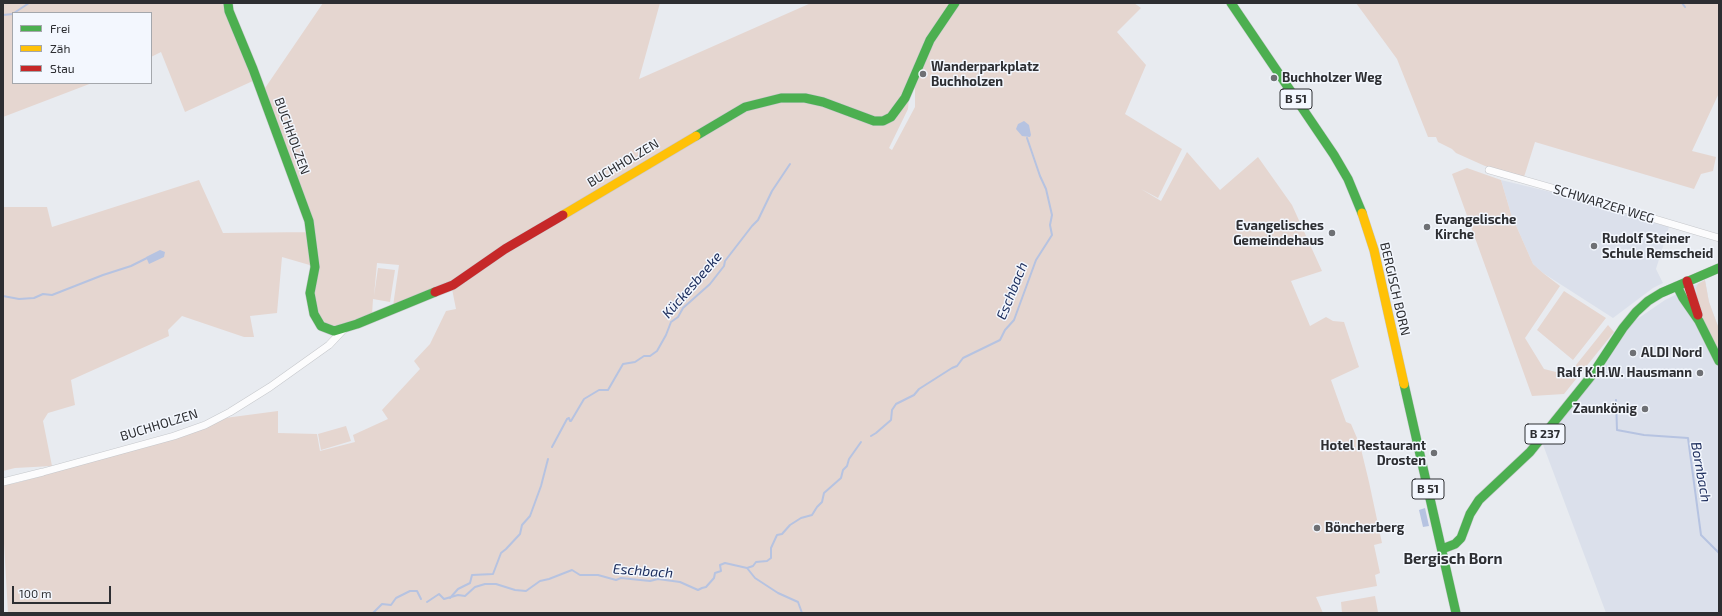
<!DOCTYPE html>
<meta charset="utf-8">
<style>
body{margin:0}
#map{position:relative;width:1722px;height:616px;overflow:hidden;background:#e8ebf0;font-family:"Exo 2",sans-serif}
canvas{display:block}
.frame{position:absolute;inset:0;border:4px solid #2d2e32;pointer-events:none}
.legend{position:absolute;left:12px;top:12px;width:140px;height:72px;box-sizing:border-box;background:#f3f7fe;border:1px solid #a4a7ac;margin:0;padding:5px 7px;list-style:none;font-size:12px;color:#2d2e32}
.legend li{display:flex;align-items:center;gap:8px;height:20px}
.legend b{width:20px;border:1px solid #a4a7ac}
.scale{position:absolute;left:12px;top:586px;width:99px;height:18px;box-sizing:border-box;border:2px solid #2d2e32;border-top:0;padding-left:5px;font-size:12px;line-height:14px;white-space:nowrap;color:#2d2e32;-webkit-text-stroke:3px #f3f7fe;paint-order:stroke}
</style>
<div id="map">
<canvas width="1722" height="616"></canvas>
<div class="frame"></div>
<ul class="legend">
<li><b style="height:5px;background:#4caf50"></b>Frei</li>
<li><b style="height:5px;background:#ffc107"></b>Zäh</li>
<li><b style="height:5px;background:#c62828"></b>Stau</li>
</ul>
<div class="scale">100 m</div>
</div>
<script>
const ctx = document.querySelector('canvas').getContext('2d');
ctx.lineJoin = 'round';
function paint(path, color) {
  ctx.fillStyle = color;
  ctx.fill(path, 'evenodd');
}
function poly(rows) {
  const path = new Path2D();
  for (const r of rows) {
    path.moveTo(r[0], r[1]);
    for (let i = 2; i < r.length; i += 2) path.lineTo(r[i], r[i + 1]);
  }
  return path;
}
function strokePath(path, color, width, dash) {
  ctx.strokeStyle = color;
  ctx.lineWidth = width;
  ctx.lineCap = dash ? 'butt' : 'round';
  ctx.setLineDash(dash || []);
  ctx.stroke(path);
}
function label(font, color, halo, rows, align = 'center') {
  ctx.font = font + ' "Exo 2",sans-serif';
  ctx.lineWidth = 3;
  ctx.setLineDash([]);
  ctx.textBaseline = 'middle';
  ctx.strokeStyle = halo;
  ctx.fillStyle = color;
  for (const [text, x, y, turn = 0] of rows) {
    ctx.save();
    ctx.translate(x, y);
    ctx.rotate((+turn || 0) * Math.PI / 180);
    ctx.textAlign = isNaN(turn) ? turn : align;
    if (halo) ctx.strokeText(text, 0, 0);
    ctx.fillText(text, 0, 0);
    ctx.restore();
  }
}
paint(poly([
 [1501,180,1555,193,1669,227,1656,269,1663,283,1653,288,1613,318,1543,273,1533,264,1511,214],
 [1705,280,1709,302,1719,329,1719,613,1606,613,1539,434,1627,326,1665,300]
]), '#dbe0eb');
paint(poly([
 [3,3,225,3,255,80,185,112,161,52,151,57,151,13,13,13,13,83,92,83,3,117],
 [323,3,660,3,639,79,811,3,951,3,892,112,879,118,849,109,768,98,460,278,393,306,399,265,377,263,374,296,378,268,395,270,390,302,373,299,372,315,329,328,314,308,314,249,263,91],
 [956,3,1134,3,1141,8,1117,32,1146,65,1125,114,1182,149,1158,198,1141,189,1161,201,1187,152,1220,190,1258,157,1292,205,1322,271,1291,281,1310,326,1326,317,1333,321,1344,322,1359,367,1331,380,1346,422,1351,424,1360,445,1369,482,1382,543,1374,545,1380,573,1375,575,1377,586,1316,597,1323,613,8,613,3,526,3,485,16,483,101,459,225,418,278,411,278,433,317,434,320,451,355,442,353,435,388,419,382,410,420,369,414,361,430,344,446,311,456,309,452,289,498,257,746,109,767,103,805,101,876,124,909,97,908,109,889,148,892,150,915,107,915,84,931,41],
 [1356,3,1719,3,1719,93,1692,151,1716,157,1713,171,1701,174,1694,189,1535,142,1524,177,1485,166,1456,153,1452,149,1438,142,1436,137,1428,137,1397,59],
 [1467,168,1501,180,1511,214,1533,264,1543,273,1560,286,1525,338,1544,369,1568,375,1608,325,1614,332,1564,394,1532,396,1452,174],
 [199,180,223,233,309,232,313,266,282,257,277,313,250,316,254,337,244,337,182,316,168,330,169,336,71,380,75,405,48,413,43,421,52,466,15,468,3,471,3,207,47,207,52,227],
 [1705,280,1709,302,1719,329,1719,353,1703,319,1695,294,1697,293,1696,288,1698,284],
 [1564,291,1606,318,1573,360,1537,330],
 [346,426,351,441,321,450,318,434],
 [1375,596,1378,612,1342,613,1341,602]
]), '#e5d6d0');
paint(poly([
 [1024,121,1029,125,1031,135,1030,137,1022,136,1016,129,1018,124],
 [160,250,165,252,164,257,149,264,146,257],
 [1425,508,1429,526,1423,527,1419,510]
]), '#b6c3e1');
strokePath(poly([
 [1682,3,1685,7],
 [14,13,29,3],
 [3,15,13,14],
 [3,296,19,299,34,298,43,294,52,295,103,275,131,266,147,258],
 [1616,400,1617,430,1644,435,1688,438,1701,535,1719,553],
 [871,436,876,433,891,420,892,410,896,404,914,395,919,389,952,368,957,366,963,358,1000,340,1005,330,1014,320,1036,260,1052,235,1050,225,1052,215,1046,189,1040,176,1027,138],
 [552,447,567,419,569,418,570,421,571,421,584,399,599,390,608,390,623,364,635,362,644,356,650,356,657,351,666,335,671,322,678,317,683,308,710,284,724,266,725,261,752,226,758,220,772,191,790,164],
 [747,568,755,578,778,593,798,602,802,613],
 [450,598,458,589,470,583,472,575,493,574,501,553,506,549,520,534,522,525,530,516,541,486,548,459],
 [427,602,439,594,444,599,458,595,465,596,475,587,485,584,496,584,515,590,526,591,540,581,549,579,572,570,580,575,598,575,616,580,621,578,650,581,658,579,680,582,698,590,702,588,706,587,714,578,715,573,721,571,720,565,725,563,747,568,753,566,756,562,767,561,771,558,771,548,777,535,782,534,790,525,801,518,812,515,817,507,822,502,824,493,841,478,843,470,847,466,849,459,861,442],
 [373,613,382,604,391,605,396,598,410,591,417,591,421,599]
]), '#b6c3e1', 2);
const street = poly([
 [1489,170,1619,207,1638,214,1719,238],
 [3,482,43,472,174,436,205,425,230,412,270,387,329,345,344,329]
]);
const fast = poly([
 [228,3,229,11,253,69,309,221,315,267,310,293,314,314,321,326,334,331,357,324,435,292],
 [1231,3,1334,155,1348,179,1362,213],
 [696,136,745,107,781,98,805,98,823,102,874,121,883,121,891,117,905,98,930,40,955,3],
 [1677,286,1683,298,1699,321,1719,361],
 [1404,384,1456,613],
 [1442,549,1455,544,1461,538,1470,514,1479,500,1530,452,1592,375,1623,328,1636,312,1648,301,1661,293,1719,268]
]);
const slow = poly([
 [1362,213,1374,250,1404,384],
 [563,215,696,136]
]);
const jam = poly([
 [1687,281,1698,315],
 [435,292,453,285,505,249,563,215]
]);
strokePath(street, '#c6c8cc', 8);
strokePath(fast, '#c6c8cc', 10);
strokePath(slow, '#c6c8cc', 10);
strokePath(jam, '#c6c8cc', 10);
strokePath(street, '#fcfcfd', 7);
strokePath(fast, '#4caf50', 9);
strokePath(slow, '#ffc107', 9);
strokePath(jam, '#c62828', 9);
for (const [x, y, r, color] of [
 [923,74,4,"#6e7074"],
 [1274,78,4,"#6e7074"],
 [1427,227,4,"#6e7074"],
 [1332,233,4,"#6e7074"],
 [1594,246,4,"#6e7074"],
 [1633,353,4,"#6e7074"],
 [1700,373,4,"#6e7074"],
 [1645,409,4,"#6e7074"],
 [1434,453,4,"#6e7074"],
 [1317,528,4,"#6e7074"]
]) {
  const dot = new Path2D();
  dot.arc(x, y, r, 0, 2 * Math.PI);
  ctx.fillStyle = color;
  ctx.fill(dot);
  strokePath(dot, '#f3f7fe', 1.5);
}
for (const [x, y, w] of [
 [1296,99,32],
 [1545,434,40],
 [1428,489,32]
]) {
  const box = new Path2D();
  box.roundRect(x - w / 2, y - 10, w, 20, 3);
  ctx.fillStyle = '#f3f7fe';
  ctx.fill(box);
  strokePath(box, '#2d2e32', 1);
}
label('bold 12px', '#2d2e32', null, [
 ["B 51",1296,99],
 ["B 237",1545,434],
 ["B 51",1428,489]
]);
label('bold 13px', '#2d2e32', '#f3f7fe', [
 ["Wanderparkplatz",931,67],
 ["Buchholzen",931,82],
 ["Buchholzer Weg",1282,78],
 ["Evangelische",1435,220],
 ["Kirche",1435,235],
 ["Evangelisches",1324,226,"right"],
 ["Gemeindehaus",1324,241,"right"],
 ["Rudolf Steiner",1602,239],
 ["Schule Remscheid",1602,254],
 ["ALDI Nord",1641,353],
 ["Ralf K.H.W. Hausmann",1692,373,"right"],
 ["Zaunkönig",1637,409,"right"],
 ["Hotel Restaurant",1426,446,"right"],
 ["Drosten",1426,461,"right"],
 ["Böncherberg",1325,528]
], 'left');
label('13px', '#2d2e32', '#f3f7fe', [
 ["BUCHHOLZEN",292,136,70],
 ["BUCHHOLZEN",623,163,-31],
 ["SCHWARZER WEG",1604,204,17],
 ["BERGISCH BORN",1395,289,77],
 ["BUCHHOLZEN",159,425,-17]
]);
label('italic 14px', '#192a5a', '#f3f7fe', [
 ["Kückesbeeke",692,285,-49],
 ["Eschbach",1012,291,-68],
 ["Bornbach",1701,472,80],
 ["Eschbach",643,571,4]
]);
label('bold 15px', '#2d2e32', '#f3f7fe', [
 ["Bergisch Born",1453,559]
]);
</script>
